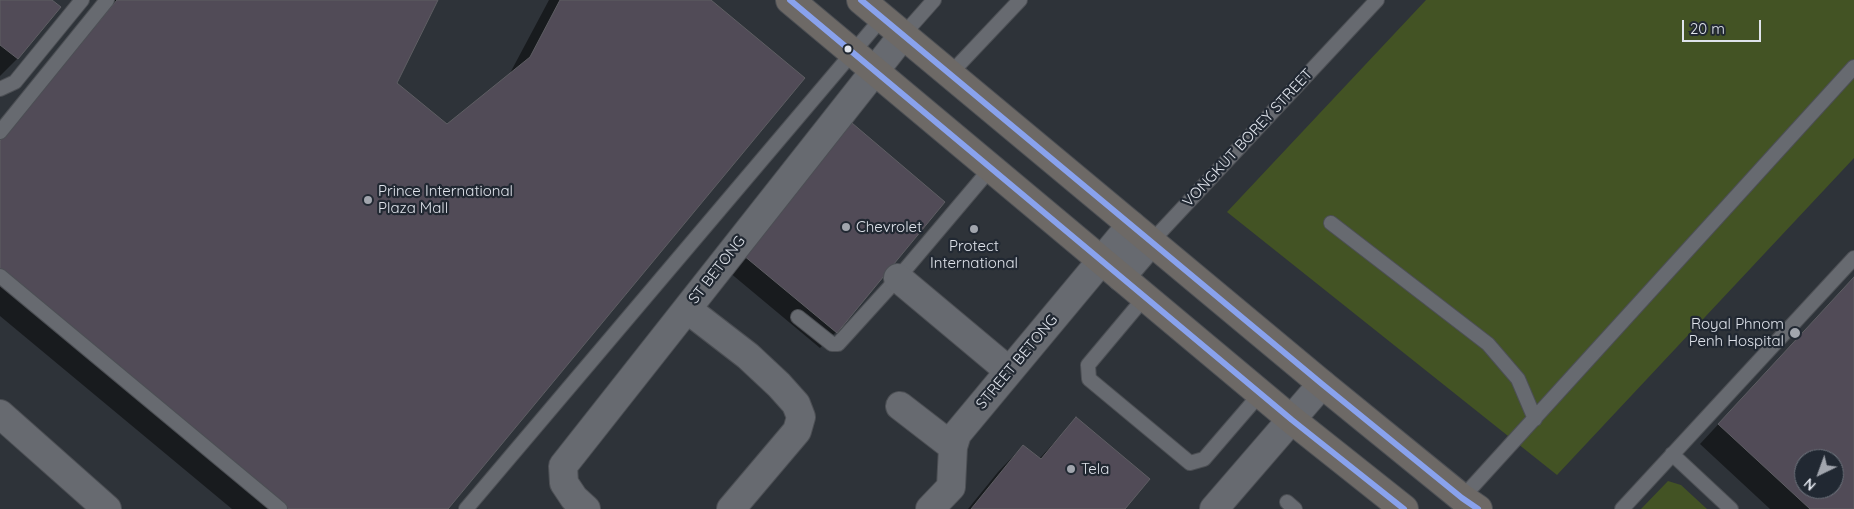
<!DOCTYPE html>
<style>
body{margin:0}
#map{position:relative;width:1854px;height:509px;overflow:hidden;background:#2e3339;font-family:Quicksand,sans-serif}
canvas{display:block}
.north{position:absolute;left:1794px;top:449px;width:50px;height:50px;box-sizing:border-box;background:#212832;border:1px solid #6d737c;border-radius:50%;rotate:222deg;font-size:14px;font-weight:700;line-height:20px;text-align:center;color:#dfe3eb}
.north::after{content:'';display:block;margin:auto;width:18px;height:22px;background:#a1a5ad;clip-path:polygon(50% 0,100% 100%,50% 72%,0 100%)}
.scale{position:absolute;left:1682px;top:20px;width:79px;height:22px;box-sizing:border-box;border:2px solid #dfe3eb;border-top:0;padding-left:6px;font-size:15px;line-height:18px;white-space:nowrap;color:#dfe3eb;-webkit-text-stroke:4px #212832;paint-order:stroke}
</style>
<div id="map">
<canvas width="1854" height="509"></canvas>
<div class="north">N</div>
<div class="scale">20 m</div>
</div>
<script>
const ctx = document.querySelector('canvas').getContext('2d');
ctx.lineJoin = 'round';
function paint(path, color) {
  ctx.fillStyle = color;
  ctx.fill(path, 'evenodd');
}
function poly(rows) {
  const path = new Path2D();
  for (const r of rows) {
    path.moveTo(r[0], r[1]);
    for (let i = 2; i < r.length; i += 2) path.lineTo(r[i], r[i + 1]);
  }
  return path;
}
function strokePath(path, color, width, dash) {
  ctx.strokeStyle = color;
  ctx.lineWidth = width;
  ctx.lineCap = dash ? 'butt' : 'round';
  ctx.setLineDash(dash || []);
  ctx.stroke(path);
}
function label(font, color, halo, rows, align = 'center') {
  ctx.font = font + ' Quicksand,sans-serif';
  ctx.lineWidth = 4.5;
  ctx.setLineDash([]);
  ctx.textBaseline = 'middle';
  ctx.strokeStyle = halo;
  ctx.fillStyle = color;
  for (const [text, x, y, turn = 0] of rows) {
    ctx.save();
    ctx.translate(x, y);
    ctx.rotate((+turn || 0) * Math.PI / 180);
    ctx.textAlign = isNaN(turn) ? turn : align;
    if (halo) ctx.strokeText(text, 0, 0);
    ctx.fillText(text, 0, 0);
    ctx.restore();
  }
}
paint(poly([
 [1426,0,1854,0,1854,158,1557,475,1227,212],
 [1668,481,1681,485,1707,509,1641,509]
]), '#435324');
paint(poly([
 [0,0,50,0,59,7,17,59,0,76],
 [114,0,437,0,396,84,447,125,509,75,549,0,709,0,446,509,232,509,0,316,0,138],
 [852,125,836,332,820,348,729,272,836,141],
 [1854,278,1854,509,1770,509,1700,444],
 [1804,459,1834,459,1834,489,1804,489],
 [1076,419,1124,509,968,509,998,472,1023,446,1039,459]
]), '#0007');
const building = poly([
 [0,0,52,0,61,7,18,59,0,45,0,0],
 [117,0,438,0,397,83,447,124,530,57,560,0,711,0,805,78,448,509,288,509,0,270,0,141,117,0],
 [852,123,945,202,837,333,743,255,852,123],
 [1854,277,1854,509,1810,509,1718,424,1854,277],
 [1804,459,1834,459,1834,489,1804,489,1804,459],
 [1076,417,1150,479,1125,509,971,509,1023,445,1041,459,1076,417]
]);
paint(building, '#514b57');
strokePath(building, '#5e5e63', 1);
const lane = poly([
 [903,35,934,0],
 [950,74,1020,0],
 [0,89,15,82,82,0],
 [0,132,107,0],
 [1331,223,1488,344,1518,379,1535,419],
 [1151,242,1377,0],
 [0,276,280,509],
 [1145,297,1088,365,1089,379,1190,463,1204,459,1260,394],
 [798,317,832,344,838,344,898,278,991,168],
 [1672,454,1731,509],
 [1462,498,1854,67],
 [1287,502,1295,509],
 [466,509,882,18],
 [1622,509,1854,258]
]);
const street = poly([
 [1121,277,1151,242],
 [898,278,1009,371],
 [687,309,748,356,779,385,796,404,801,417,797,431,731,509],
 [900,406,953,447],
 [0,414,107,509],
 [586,509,574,498,564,483,563,466,903,35],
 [930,509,951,487,953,447,957,434,1131,225],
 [1214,509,1322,384]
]);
const highway = poly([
 [790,0,1292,420,1404,509],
 [861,0,1322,384,1462,498,1478,509]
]);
strokePath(lane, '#4c4f54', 16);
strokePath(street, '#4c4f54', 30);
strokePath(highway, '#4c4f54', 30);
strokePath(lane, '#676a70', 14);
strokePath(street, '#676a70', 28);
strokePath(highway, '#6d6966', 28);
strokePath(poly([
 [790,0,1292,420,1404,509],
 [861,0,1322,384,1462,498,1478,509]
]), '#89a2ed', 6);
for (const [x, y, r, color] of [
 [848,49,4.5,"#dfe3eb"],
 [368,200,5,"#a1a5ad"],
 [846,227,5,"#a1a5ad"],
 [974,229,5,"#a1a5ad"],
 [1795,333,6,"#a1a5ad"],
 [1071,469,5,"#a1a5ad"]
]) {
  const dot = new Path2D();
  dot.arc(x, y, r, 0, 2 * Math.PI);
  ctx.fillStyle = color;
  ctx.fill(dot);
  strokePath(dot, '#212832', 2);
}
label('15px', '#dfe3eb', '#212832', [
 ["VONGKUT BOREY STREET",1248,138,-47],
 ["ST BETONG",717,270,-52],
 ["STREET BETONG",1017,362,-50]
]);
label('15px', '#dfe3eb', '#212832', [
 ["Prince International",378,191],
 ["Plaza Mall",378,208],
 ["Chevrolet",856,227],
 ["Protect",974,246,"center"],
 ["International",974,263,"center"],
 ["Royal Phnom",1784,324,"right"],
 ["Penh Hospital",1784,341,"right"],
 ["Tela",1081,469]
], 'left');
</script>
